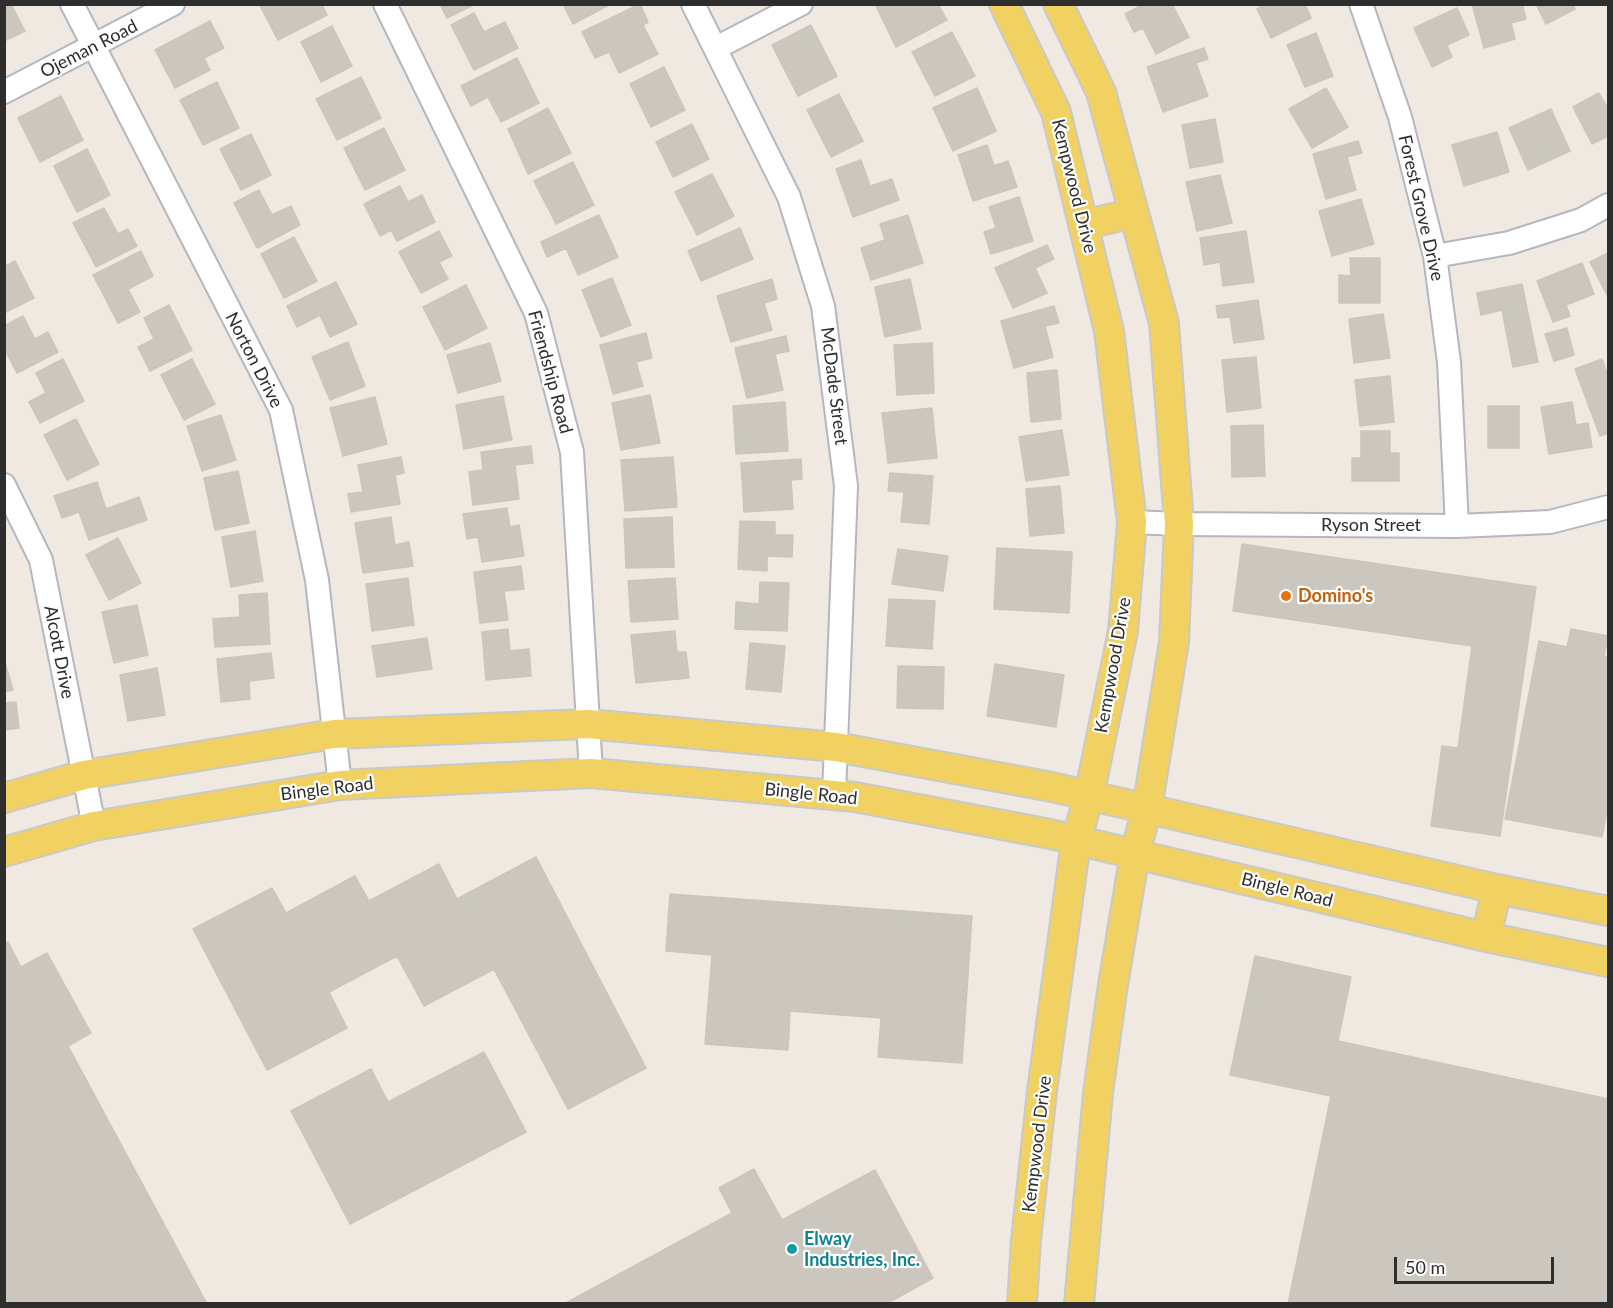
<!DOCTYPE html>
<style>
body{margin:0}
#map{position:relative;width:1613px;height:1308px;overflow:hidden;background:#efe9e1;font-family:Lato,sans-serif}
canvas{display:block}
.frame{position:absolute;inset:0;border:6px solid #2e2e2e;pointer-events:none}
.scale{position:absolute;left:1394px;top:1257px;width:160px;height:27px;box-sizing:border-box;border:3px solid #2e2e2e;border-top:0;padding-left:8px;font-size:18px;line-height:21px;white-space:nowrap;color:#2e2e2e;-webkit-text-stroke:4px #fff;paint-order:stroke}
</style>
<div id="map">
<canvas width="1613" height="1308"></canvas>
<div class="frame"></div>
<div class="scale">50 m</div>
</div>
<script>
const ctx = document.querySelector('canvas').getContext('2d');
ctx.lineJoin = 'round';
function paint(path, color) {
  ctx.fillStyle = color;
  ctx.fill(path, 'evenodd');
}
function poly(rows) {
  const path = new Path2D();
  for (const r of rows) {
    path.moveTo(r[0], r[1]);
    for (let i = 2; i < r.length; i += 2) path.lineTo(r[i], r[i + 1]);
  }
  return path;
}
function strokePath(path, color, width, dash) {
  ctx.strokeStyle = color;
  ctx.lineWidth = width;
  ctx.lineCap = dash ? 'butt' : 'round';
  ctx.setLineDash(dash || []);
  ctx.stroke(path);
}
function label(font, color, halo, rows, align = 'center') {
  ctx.font = font + ' Lato,sans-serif';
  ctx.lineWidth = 4.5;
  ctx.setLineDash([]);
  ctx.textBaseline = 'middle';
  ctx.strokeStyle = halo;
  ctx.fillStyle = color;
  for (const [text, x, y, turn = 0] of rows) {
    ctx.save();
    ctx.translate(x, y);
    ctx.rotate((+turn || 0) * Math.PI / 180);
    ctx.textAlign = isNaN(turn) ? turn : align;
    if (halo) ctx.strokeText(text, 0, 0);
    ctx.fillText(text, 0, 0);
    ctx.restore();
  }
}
const building = poly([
 [4,4,11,4,25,31,4,41,4,4],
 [259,4,322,4,327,15,278,40,259,4],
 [440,4,475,4,447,18,440,4],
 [563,4,611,4,573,24,563,4],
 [640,4,648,22,643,25,658,54,619,73,609,52,595,58,582,32,640,4],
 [875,4,938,4,947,20,896,47,875,4],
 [1144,4,1172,4,1189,37,1156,54,1143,28,1134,32,1125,14,1144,4],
 [1266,4,1305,4,1311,18,1271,38,1257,9,1266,4],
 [1472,4,1522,4,1526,19,1511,23,1515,39,1484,48,1472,4],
 [1536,4,1573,4,1575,9,1546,24,1536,4],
 [1457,8,1469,35,1447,45,1452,57,1432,67,1414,28,1457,8],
 [474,13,484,32,505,22,518,48,474,70,451,25,474,13],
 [210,21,224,48,204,58,210,70,175,88,155,50,210,21],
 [811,25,837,76,798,96,772,45,811,25],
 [332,26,352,66,321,82,301,42,332,26],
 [952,32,975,76,935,96,912,52,952,32],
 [1316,33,1333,76,1305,87,1287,45,1316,33],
 [1204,48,1208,59,1196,63,1208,96,1163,112,1147,67,1204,48],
 [517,58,539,103,501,122,488,97,471,106,461,86,517,58],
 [664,67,685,110,651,127,630,84,664,67],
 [361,77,381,118,337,140,316,99,361,77],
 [217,82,239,128,203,145,180,100,217,82],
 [977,88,996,131,953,151,933,108,977,88],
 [1326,88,1348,127,1312,148,1289,109,1326,88],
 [1599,93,1607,107,1608,106,1608,136,1592,144,1573,107,1599,93],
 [839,94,863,141,831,157,807,110,839,94],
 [61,96,83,140,40,162,18,118,61,96],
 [548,108,571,153,528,174,508,129,548,108],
 [1551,109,1570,151,1528,170,1509,128,1551,109],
 [1215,119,1223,162,1190,168,1182,125,1215,119],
 [692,124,709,159,673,177,656,142,692,124],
 [384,128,405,170,365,190,344,148,384,128],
 [1497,132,1509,172,1464,186,1452,145,1497,132],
 [251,134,271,175,241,190,220,149,251,134],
 [1358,141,1362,153,1347,157,1356,190,1326,199,1313,154,1358,141],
 [987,145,994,166,1008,161,1017,187,973,201,958,155,987,145],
 [87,149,110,195,77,212,54,166,87,149],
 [861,160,870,186,892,179,899,200,853,217,836,169,861,160],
 [573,162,594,205,556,224,534,181,573,162],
 [712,174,734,216,697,235,675,192,712,174],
 [1220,175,1232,223,1197,231,1186,182,1220,175],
 [400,186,408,202,422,195,435,222,397,241,391,230,380,236,364,204,400,186],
 [259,190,272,215,291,206,300,225,257,248,234,203,259,190],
 [1019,197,1033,241,991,254,984,232,996,228,989,207,1019,197],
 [1361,199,1374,244,1332,256,1319,211,1361,199],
 [104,208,118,234,128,229,137,246,96,267,73,223,104,208],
 [599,215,618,257,578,275,566,248,547,257,541,242,599,215],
 [908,215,923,263,871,280,861,248,885,240,880,224,908,215],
 [740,228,753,259,701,281,688,251,740,228],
 [439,231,452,256,439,262,448,279,421,293,399,252,439,231],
 [1246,231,1254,282,1223,286,1220,262,1204,265,1200,238,1246,231],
 [294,237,317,281,284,298,261,254,294,237],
 [1047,245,1054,259,1035,268,1047,293,1013,308,995,268,1047,245],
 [141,251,153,276,128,289,140,312,118,323,93,275,141,251],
 [1608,253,1608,294,1607,295,1590,262,1608,253],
 [1350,258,1380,258,1380,303,1339,303,1339,275,1351,276,1350,258],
 [15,261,34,298,4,313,4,267,15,261],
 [1582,263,1594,294,1566,305,1570,316,1553,322,1537,281,1582,263],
 [612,278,631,325,601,337,582,290,612,278],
 [772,279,777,299,764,303,772,330,731,342,717,296,772,279],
 [910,279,921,329,885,337,875,287,910,279],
 [336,282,357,324,330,337,320,315,297,327,287,306,336,282],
 [1522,284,1538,362,1513,367,1502,310,1481,315,1477,293,1522,284],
 [466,285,487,328,445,350,423,307,466,285],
 [1258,300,1264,339,1234,343,1230,317,1218,318,1216,306,1258,300],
 [169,305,192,350,150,371,138,347,154,339,144,318,169,305],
 [1054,306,1059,323,1045,326,1053,357,1014,368,1001,321,1054,306],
 [1383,314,1390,358,1354,363,1349,319,1383,314],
 [23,316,35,339,48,332,58,352,17,373,4,348,4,326,23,316],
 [1567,328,1574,355,1554,361,1545,334,1567,328],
 [646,333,652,358,636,362,643,386,613,394,600,345,646,333],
 [786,336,789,351,775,354,783,390,747,398,735,348,786,336],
 [348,342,365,386,330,400,312,357,348,342],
 [490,343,501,381,458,393,447,355,490,343],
 [932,343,934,393,897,395,894,345,932,343],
 [1256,357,1261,408,1227,412,1222,360,1256,357],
 [63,359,84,401,40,423,29,402,46,393,36,373,63,359],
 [192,359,215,404,184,420,161,375,192,359],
 [1602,359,1608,377,1608,433,1600,436,1575,369,1602,359],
 [1057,370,1061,419,1031,422,1027,373,1057,370],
 [1390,376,1394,422,1360,426,1355,380,1390,376],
 [650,395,660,443,621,450,612,403,650,395],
 [503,396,512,440,464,449,456,405,503,396],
 [375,397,387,444,343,456,330,408,375,397],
 [785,402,788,451,736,454,733,406,785,402],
 [1572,402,1576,425,1588,423,1592,447,1549,454,1541,407,1572,402],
 [1488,406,1519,406,1519,448,1488,448,1488,406],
 [932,408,937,458,888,463,882,413,932,408],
 [221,415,236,460,202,471,187,426,221,415],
 [76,419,99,464,67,480,44,435,76,419],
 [1263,425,1265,476,1232,477,1231,426,1263,425],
 [1062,430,1069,475,1026,481,1019,437,1062,430],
 [1361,431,1390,431,1390,453,1399,453,1399,481,1352,481,1352,458,1361,458,1361,431],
 [531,446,533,463,515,465,519,499,473,505,469,472,483,470,481,452,531,446],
 [401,457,404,473,395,475,400,504,351,512,348,494,363,492,358,465,401,457],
 [673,457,677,507,625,511,621,460,673,457],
 [801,459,802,479,791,480,793,509,744,512,741,463,801,459],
 [238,471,249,523,215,530,204,478,238,471],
 [890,473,933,476,929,524,901,522,904,492,888,491,890,473],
 [97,482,106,509,139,497,147,520,89,540,79,512,62,518,54,496,97,482],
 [1060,486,1064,533,1030,536,1026,489,1060,486],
 [507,508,510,527,519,525,524,556,482,562,478,537,467,539,463,514,507,508],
 [391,517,395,545,409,542,413,566,363,573,355,523,391,517],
 [672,517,674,567,626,568,624,519,672,517],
 [740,521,775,522,775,535,793,535,792,557,767,556,767,571,738,569,740,521],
 [255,531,263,581,231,587,222,537,255,531],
 [118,538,141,583,109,600,86,555,118,538],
 [1242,544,1536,587,1500,836,1431,826,1442,746,1458,748,1472,646,1233,611,1242,544],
 [997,548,1072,552,1069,613,994,609,997,548],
 [898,549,948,556,943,591,892,584,898,549],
 [521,566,524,589,504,591,508,620,480,623,474,572,521,566],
 [408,578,414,625,372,631,366,584,408,578],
 [675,578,678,619,631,622,628,581,675,578],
 [760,582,789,583,787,631,735,629,736,602,759,604,760,582],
 [267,593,270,644,215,647,213,619,240,617,239,595,267,593],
 [889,599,935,601,932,649,886,646,889,599],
 [137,605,148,655,114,663,102,612,137,605],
 [508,629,510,651,529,649,531,676,486,680,482,632,508,629],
 [1571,629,1608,636,1604,656,1608,657,1608,804,1602,837,1505,819,1539,641,1567,647,1571,629],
 [675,631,677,652,686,652,689,678,636,683,631,635,675,631],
 [427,638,432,669,377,677,372,646,427,638],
 [750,643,785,646,781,692,746,689,750,643],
 [271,653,274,678,249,681,250,699,221,702,217,659,271,653],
 [4,659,13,690,4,692,4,659],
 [995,664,1064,675,1056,727,987,716,995,664],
 [898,666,944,667,943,709,897,708,898,666],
 [157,668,165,715,128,721,120,675,157,668],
 [16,702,19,728,4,730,4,703,16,702],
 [536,857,646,1068,568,1109,494,969,424,1006,397,956,329,992,347,1028,267,1070,193,929,272,888,286,913,355,876,369,901,439,864,457,899,536,857],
 [670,894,972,916,962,1063,878,1057,881,1018,790,1011,788,1050,705,1044,712,955,666,951,670,894],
 [8,942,21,967,47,953,91,1033,68,1046,207,1304,4,1304,4,944,8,942],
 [1255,956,1351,977,1338,1041,1608,1099,1608,1304,1288,1304,1331,1096,1230,1075,1255,956],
 [484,1052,526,1132,350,1224,291,1111,371,1069,388,1102,484,1052],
 [754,1169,782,1220,875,1170,933,1278,886,1304,564,1304,732,1213,719,1188,754,1169]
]);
paint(building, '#cbc7bf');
strokePath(building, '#cbc5ba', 1.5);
const minor = poly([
 [72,4,281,410,317,580,340,785],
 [385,4,536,313,572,452,591,773],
 [693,4,789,197,823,306,846,486,834,795],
 [1361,4,1400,117,1435,256,1449,362,1457,526],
 [716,48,801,4],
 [4,92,173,4],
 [1435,256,1509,243,1581,220,1608,205],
 [4,485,41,560,94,826],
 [1132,522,1179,524,1457,526,1550,522,1608,507]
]);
const major = poly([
 [1004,4,1056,112,1109,331,1132,522,1123,631,1089,796,1076,841,1042,1091,1026,1240,1022,1304],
 [1058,4,1101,92,1164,323,1179,524,1174,642,1147,809,1135,853,1112,991,1098,1093,1079,1304],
 [1083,225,1134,213],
 [4,798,84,775,334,734,588,724,836,747,1052,787,1497,889,1608,911],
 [4,852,94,826,340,785,591,773,855,797,1050,834,1486,937,1608,962],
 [1486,937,1497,889]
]);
strokePath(minor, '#b4b7c1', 26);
strokePath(major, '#c9c9c9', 32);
strokePath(minor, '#fff', 22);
strokePath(major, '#f2d163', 28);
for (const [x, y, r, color] of [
 [1286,596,6,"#e8710a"],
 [792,1249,6,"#0f9aa8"]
]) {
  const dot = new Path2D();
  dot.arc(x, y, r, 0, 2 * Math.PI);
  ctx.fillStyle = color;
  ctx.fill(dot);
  strokePath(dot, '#fff', 2);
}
label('18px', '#2e2e2e', '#fff', [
 ["Ojeman Road",89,49,-27],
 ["Kempwood Drive",1074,186,76],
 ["Forest Grove Drive",1421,208,77],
 ["Norton Drive",254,360,63],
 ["Friendship Road",550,372,75],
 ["McDade Street",834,386,83],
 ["Ryson Street",1371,525],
 ["Alcott Drive",59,652,79],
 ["Kempwood Drive",1113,665,-80],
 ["Bingle Road",327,789,-7],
 ["Bingle Road",811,794,6],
 ["Bingle Road",1287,890,14],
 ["Kempwood Drive",1037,1144,-83]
]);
label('bold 18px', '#c56008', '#fff', [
 ["Domino's",1298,596]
], 'left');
label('bold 18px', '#0d838f', '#fff', [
 ["Elway",804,1239],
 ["Industries, Inc.",804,1260]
], 'left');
</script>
